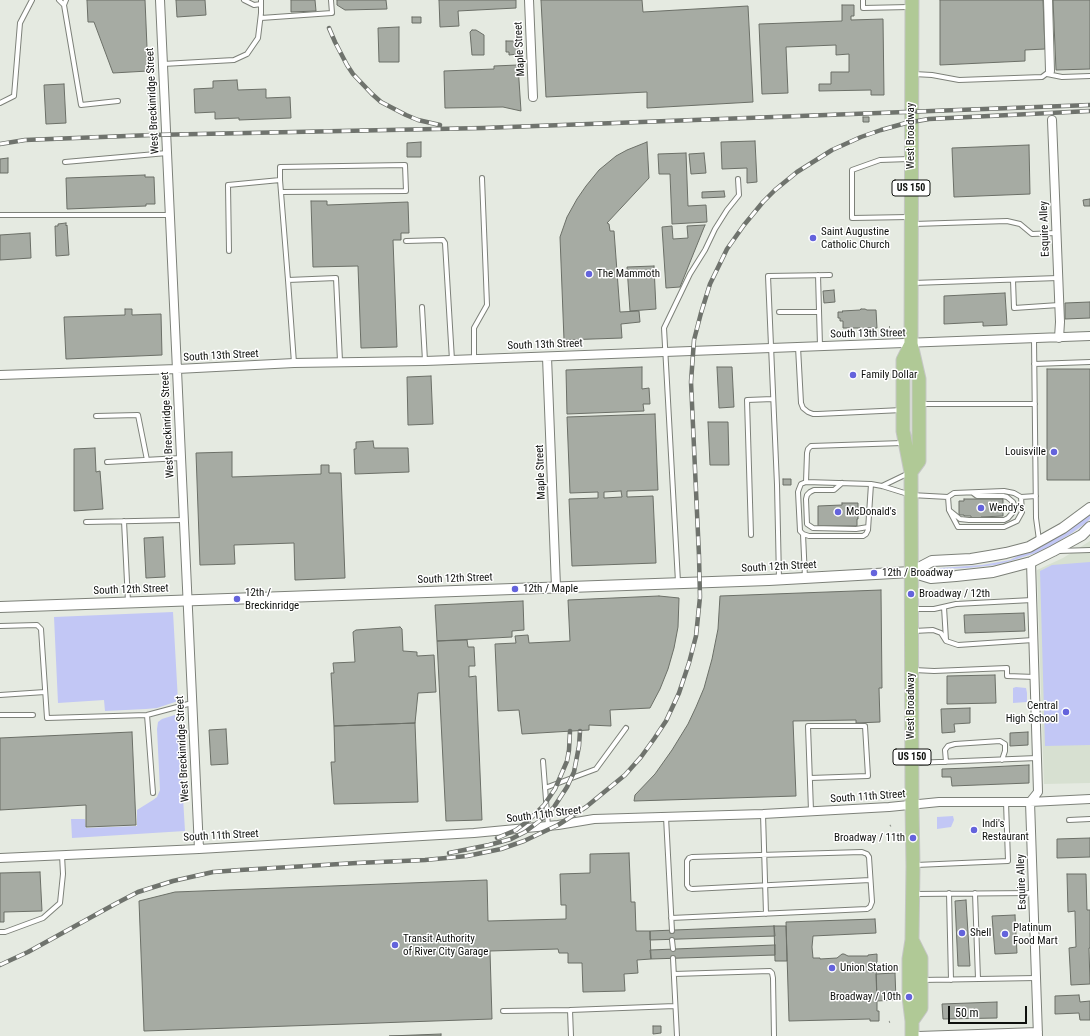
<!DOCTYPE html>
<style>
body{margin:0}
#map{position:relative;width:1090px;height:1036px;overflow:hidden;background:#e5eae1;font-family:"Roboto Condensed",sans-serif}
canvas{display:block}
.scale{position:absolute;left:948px;top:1006px;width:79px;height:18px;box-sizing:border-box;border:2px solid #0e100d;border-top:0;padding-left:5px;font-size:12px;line-height:14px;white-space:nowrap;color:#0e100d;-webkit-text-stroke:3px #fff;paint-order:stroke}
</style>
<div id="map">
<canvas width="1090" height="1036"></canvas>
<div class="scale">50 m</div>
</div>
<script>
const ctx = document.querySelector('canvas').getContext('2d');
ctx.lineJoin = 'round';
function paint(path, color) {
  ctx.fillStyle = color;
  ctx.fill(path, 'evenodd');
}
function poly(rows) {
  const path = new Path2D();
  for (const r of rows) {
    path.moveTo(r[0], r[1]);
    for (let i = 2; i < r.length; i += 2) path.lineTo(r[i], r[i + 1]);
  }
  return path;
}
function strokePath(path, color, width, dash) {
  ctx.strokeStyle = color;
  ctx.lineWidth = width;
  ctx.lineCap = dash ? 'butt' : 'round';
  ctx.setLineDash(dash || []);
  ctx.stroke(path);
}
function label(font, color, halo, rows, align = 'center') {
  ctx.font = font + ' "Roboto Condensed",sans-serif';
  ctx.lineWidth = 3;
  ctx.setLineDash([]);
  ctx.textBaseline = 'middle';
  ctx.strokeStyle = halo;
  ctx.fillStyle = color;
  for (const [text, x, y, turn = 0] of rows) {
    ctx.save();
    ctx.translate(x, y);
    ctx.rotate((+turn || 0) * Math.PI / 180);
    ctx.textAlign = isNaN(turn) ? turn : align;
    if (halo) ctx.strokeText(text, 0, 0);
    ctx.fillText(text, 0, 0);
    ctx.restore();
  }
}
paint(poly([
 [1090,541,1090,783,1044,784,1037,570,1063,558]
]), '#d7e0d1');
paint(poly([
 [1090,512,1090,519,1086,523,1072,533,1051,546,1036,553,1007,562,995,565,967,568,939,569,940,568,982,565,1010,560,1033,548],
 [1090,562,1090,745,1045,746,1040,571,1052,565],
 [173,612,178,701,157,708,146,709,105,711,104,700,58,703,54,617],
 [1016,687,1026,688,1027,693,1027,702,1013,703,1013,688],
 [178,714,185,831,72,838,71,819,85,819,86,828,137,826,137,810,153,800,157,797,160,790,157,729,158,722,162,719],
 [953,816,954,820,951,827,937,829,937,817]
]), '#c2c7f5');
const building = poly([
 [87,0,145,0,148,71,113,73,94,22,88,22,87,0],
 [176,0,205,0,206,15,177,17,176,0],
 [291,0,315,0,316,11,291,12,291,0],
 [337,0,386,0,387,9,345,10,337,5,337,0],
 [439,0,516,0,516,8,458,11,459,26,440,27,439,0],
 [541,0,642,0,643,12,748,6,753,102,647,108,647,92,546,97,541,0],
 [940,0,1043,0,1045,49,1025,50,1025,61,940,65,940,0],
 [1053,0,1090,0,1090,69,1056,70,1053,0],
 [842,5,854,5,854,16,851,16,851,20,883,19,884,95,871,95,871,90,819,91,819,84,831,84,831,72,849,72,849,54,836,55,836,45,786,47,788,93,762,94,759,24,842,21,842,5],
 [412,17,421,17,421,23,412,23,412,17],
 [399,27,399,62,379,62,378,28,399,27],
 [472,30,476,30,484,35,484,55,472,55,470,32,472,30],
 [506,41,518,41,518,54,509,55,509,52,506,52,506,41],
 [518,65,521,111,503,107,445,108,444,71,494,69,494,66,518,65],
 [237,80,238,90,266,89,266,98,290,97,291,118,239,120,239,118,215,119,215,112,195,113,194,89,213,88,213,81,237,80],
 [64,84,66,123,46,124,44,85,64,84],
 [863,117,869,117,869,122,863,122,863,117],
 [755,141,757,182,747,183,747,168,722,169,721,142,755,141],
 [421,142,421,157,407,157,407,143,421,142],
 [647,142,649,178,607,223,609,224,610,231,614,231,620,312,639,311,640,322,621,324,622,338,564,340,560,237,567,217,577,199,586,186,599,170,616,156,627,150,647,142],
 [1029,145,1030,194,954,197,952,148,1029,145],
 [686,153,688,206,706,205,707,222,672,224,670,174,659,174,658,154,686,153],
 [704,153,706,173,691,174,689,154,704,153],
 [8,158,8,173,0,173,0,159,8,158],
 [145,175,145,177,154,177,155,204,146,204,146,206,67,209,66,178,145,175],
 [724,191,725,197,702,198,702,192,724,191],
 [1090,199,1090,206,1084,206,1083,200,1090,199],
 [311,201,327,201,327,205,408,202,409,233,401,233,401,240,393,240,397,347,361,348,358,266,313,267,311,201],
 [66,223,66,226,67,225,69,255,56,256,55,226,58,226,58,224,66,223],
 [705,225,680,287,666,288,662,227,672,226,673,239,688,238,687,226,705,225],
 [30,233,31,258,0,260,0,235,30,233],
 [654,266,656,309,630,311,627,267,654,266],
 [834,290,835,302,824,303,823,291,834,290],
 [1005,293,1007,325,983,326,983,322,944,324,944,296,1005,293],
 [1090,302,1090,318,1065,319,1065,303,1090,302],
 [125,309,132,309,132,315,161,314,162,355,66,359,64,317,125,315,125,309],
 [861,309,865,309,867,310,876,310,877,328,867,328,866,329,862,330,860,328,843,328,843,321,840,321,840,318,838,318,838,312,843,312,842,311,860,310,861,309],
 [642,367,642,389,649,388,650,404,643,404,644,411,567,414,566,370,642,367],
 [717,367,732,367,734,407,719,408,717,367],
 [1047,369,1090,369,1090,480,1047,480,1047,369],
 [431,376,433,424,408,425,407,377,431,376],
 [655,414,658,490,627,491,627,497,653,496,656,563,572,566,569,499,598,498,598,492,570,493,567,417,655,414],
 [621,491,622,497,604,498,604,492,621,491],
 [708,422,728,422,729,465,710,465,708,422],
 [373,441,374,448,408,448,409,472,355,474,354,449,356,449,356,442,373,441],
 [95,448,96,472,100,471,103,509,74,511,74,449,95,448],
 [232,452,232,477,321,474,321,465,329,465,329,473,341,473,345,578,295,580,294,543,234,545,235,564,200,565,196,453,232,452],
 [783,479,791,479,791,485,783,485,783,479],
 [964,499,1003,499,1003,516,981,517,981,518,971,518,971,516,964,516,964,515,959,515,959,501,964,501,964,499],
 [842,503,858,503,858,519,857,519,857,526,818,526,818,506,842,505,842,503],
 [163,537,165,577,146,578,144,538,163,537],
 [881,590,882,688,879,688,880,722,856,723,856,720,793,721,796,796,634,801,635,795,655,774,672,750,688,724,696,707,704,688,712,659,718,629,720,596,881,590],
 [659,596,679,598,678,627,674,648,668,669,660,689,650,708,610,710,611,726,589,725,589,730,522,734,519,710,498,711,495,644,516,643,515,636,528,635,529,643,570,641,568,600,659,596],
 [523,601,524,630,512,631,512,637,437,641,435,605,523,601],
 [1024,613,1025,631,965,633,964,615,1024,613],
 [400,627,402,629,403,651,417,652,417,656,434,655,436,692,418,693,415,723,334,726,331,673,334,673,333,663,355,662,353,632,356,630,400,627],
 [467,640,468,647,474,647,475,666,469,666,469,677,476,676,482,820,446,821,437,641,467,640],
 [995,675,996,703,947,704,947,676,995,675],
 [970,708,970,723,954,724,955,732,942,733,941,709,970,708],
 [415,723,418,802,334,804,331,762,335,762,334,726,415,723],
 [226,729,228,764,211,765,209,730,226,729],
 [132,732,136,825,86,827,86,805,0,810,0,738,132,732],
 [1028,732,1028,745,1010,746,1010,733,1028,732],
 [1029,765,1029,783,952,786,951,777,942,777,942,769,969,768,1029,765],
 [1090,838,1090,857,1057,858,1057,839,1090,838],
 [629,853,631,902,635,902,636,931,650,931,651,959,637,960,638,973,624,974,625,991,583,992,582,963,568,963,568,953,559,953,558,949,490,951,492,1019,144,1031,139,901,175,892,487,880,488,921,566,919,566,905,561,905,560,874,590,873,590,854,629,853],
 [40,872,42,911,4,912,4,922,0,922,0,873,40,872],
 [1067,874,1086,874,1087,910,1090,910,1090,948,1089,948,1090,984,1071,985,1069,948,1076,947,1075,914,1075,911,1068,912,1067,874],
 [966,900,970,966,958,966,955,901,966,900],
 [1015,915,1017,953,995,954,992,916,1015,915],
 [875,919,876,933,813,936,812,947,813,958,820,958,820,959,837,958,842,954,844,954,848,956,868,956,868,955,877,954,877,962,876,963,877,1001,877,1011,879,1011,879,1021,870,1021,870,1019,789,1021,786,922,875,919],
 [774,926,786,926,787,961,775,961,774,926],
 [774,926,775,936,650,940,650,931,774,926],
 [775,945,775,955,651,959,650,950,775,945],
 [895,973,896,1000,877,1001,876,974,895,973],
 [1079,995,1080,1002,1090,1001,1090,1020,1080,1020,1079,1013,1055,1014,1055,996,1079,995],
 [997,1002,997,1018,943,1019,942,1004,997,1002],
 [653,1026,661,1026,661,1033,653,1034,653,1026],
 [441,1034,441,1036,389,1036,441,1034]
]);
paint(building, '#a6aba3');
strokePath(building, '#6b6f67', 1);
const service = poly([
 [59,0,64,5,66,0],
 [244,0,254,5,261,4],
 [863,0,863,8,909,7],
 [64,5,81,105,118,101],
 [261,18,332,13,331,0],
 [163,64,234,60,247,54,258,38,261,13,261,0],
 [914,74,932,75,959,80,1042,77,1050,71],
 [1047,74,1062,77,1090,76],
 [0,103,14,96,20,23,32,0],
 [909,159,880,160,852,170,852,218,909,217],
 [65,162,167,153],
 [281,192,406,191,405,165,280,167,280,180,288,280],
 [0,215,169,215],
 [914,224,1007,221,1020,224,1032,234,1056,233],
 [406,241,443,240,445,243,452,360],
 [229,251,228,185,280,180],
 [818,275,820,346],
 [1013,280,1014,308,1059,305],
 [913,283,1058,278],
 [422,307,425,361],
 [779,312,819,312],
 [1034,339,1036,518,1039,540],
 [798,347,801,403,803,408,808,412,813,414,818,414,902,410],
 [474,359,474,328,487,305,482,178],
 [294,363,288,280,336,278,340,361],
 [1034,364,1090,362],
 [921,404,1035,404],
 [96,416,138,415,147,460],
 [107,462,181,458],
 [806,482,807,453,808,449,811,446,903,443],
 [842,483,834,490,814,490,810,492,807,495,806,499,807,524,813,528,856,529,868,527],
 [871,484,868,530,866,534,863,536,809,536,803,534,800,531,798,492,799,489,801,484,806,482,871,484,882,486,911,495,948,497,954,493,1004,491,1014,493,1021,497,1036,496],
 [882,486,909,473],
 [948,497,949,510,958,527,1004,527,1017,521,1022,512,1021,497],
 [949,510,960,519,969,520,1004,520,1008,518,1014,511,1015,507,1013,502,1007,497,1003,496,977,496,973,493],
 [124,521,128,602],
 [86,522,184,520],
 [803,534,805,578],
 [751,535,747,400,773,399],
 [1058,551,1090,550],
 [779,579,777,485,768,276,830,275],
 [678,582,664,328,690,274,705,250,715,229,727,210,739,195,738,179],
 [944,607,946,640],
 [913,609,934,609,956,604,1032,600],
 [0,626,37,625,41,629,47,718,147,715,192,703],
 [914,631,933,630,941,633,946,641,958,645,1033,640],
 [914,670,934,671,1007,668,1007,676,1035,677],
 [0,695,45,692],
 [0,715,33,715],
 [147,715,153,793],
 [543,761,548,826],
 [946,762,945,750,948,746,955,744,1000,741,1005,744,1005,751,1002,760],
 [914,763,1037,758],
 [810,778,868,776,865,726,808,726,811,811],
 [545,788,596,769,626,728],
 [763,814,766,914],
 [666,817,672,931],
 [1069,820,1090,819],
 [916,865,1008,861,1006,802],
 [949,893,951,980],
 [975,893,978,979],
 [915,894,1033,893],
 [671,918,867,909,870,907,872,902,869,857,867,854,862,852,692,857,689,858,687,861,687,885,689,888,692,889,870,880],
 [0,932,5,932,43,918,60,903,63,874,62,855],
 [672,940,673,949],
 [673,958,677,1036],
 [674,974,770,971,772,973,773,978,774,1036],
 [922,980,1036,978],
 [570,1010,571,1036],
 [503,1011,570,1010,675,1006]
]);
const minor = poly([
 [160,0,199,849],
 [529,0,533,97],
 [1048,0,1050,71],
 [1052,120,1060,322,1059,338],
 [547,357,556,587],
 [0,375,177,369,294,363,425,361,1090,336],
 [1031,562,1038,792,1030,802,1038,1036],
 [0,858,199,849,474,833,558,825,594,819,763,814,889,807,939,802,1030,802,1090,799],
 [918,1036,1038,1032]
]);
const tertiary = poly([
 [911,572,932,561,971,559,989,556,1006,553,1029,547,1063,528,1090,508],
 [0,607,769,580,911,572,931,578,956,576,993,572,1031,562,1053,551,1082,535,1090,527]
]);
const primary = poly([
 [911,344,903,360,903,431,911,472,912,805,913,866,912,940,909,959,909,997,912,1021,912,1036],
 [911,472,919,461,919,379,911,344,912,0],
 [912,1021,921,1008,921,958,912,940]
]);
strokePath(service, '#7d8179', 6);
strokePath(minor, '#7d8179', 10);
strokePath(tertiary, '#7d8179', 12);
strokePath(primary, '#c5c6c5', 15);
strokePath(poly([
 [889,327,892,327],
 [889,791,893,792],
 [890,826,893,824],
 [889,1022,892,1021]
]), '#8c9089', 2, [1, 3]);
strokePath(service, '#fff', 4);
strokePath(minor, '#fff', 8);
strokePath(tertiary, '#fff', 10);
strokePath(primary, '#b0c996', 13);
const rail = poly([
 [329,28,335,42,347,65,353,74,372,94,381,102,406,115,418,120,440,125],
 [0,144,25,140,152,135,483,128,1090,105],
 [497,838,516,830,529,820,544,805,555,789,567,761,569,750,570,731],
 [449,853,489,845,511,839,525,832,542,819,554,807,567,787,574,772,579,746,580,731],
 [0,965,28,952,115,904,138,892,173,881,213,872,240,870,357,863,425,860,467,856,501,849,524,841,558,825,586,807,625,775,641,757,654,739,666,721,679,693,689,663,696,636,700,597,699,556,691,382,694,340,701,313,710,284,727,249,744,225,763,202,775,190,797,172,832,150,861,137,881,130,906,123,929,119,1090,111]
]);
strokePath(rail, '#6f736d', 4.5);
strokePath(rail, '#fff', 3, [9]);
for (const [x, y, r, color] of [
 [813,238,4,"#6463dc"],
 [589,274,4,"#6463dc"],
 [853,375,4,"#6463dc"],
 [1054,452,4,"#6463dc"],
 [981,508,4,"#6463dc"],
 [838,512,4,"#6463dc"],
 [874,573,4,"#6463dc"],
 [515,589,4,"#6463dc"],
 [911,594,4,"#6463dc"],
 [237,599,4,"#6463dc"],
 [1066,712,4,"#6463dc"],
 [974,830,4,"#6463dc"],
 [913,838,4,"#6463dc"],
 [962,933,4,"#6463dc"],
 [1005,934,4,"#6463dc"],
 [395,945,4,"#6463dc"],
 [832,968,4,"#6463dc"],
 [909,997,4,"#6463dc"]
]) {
  const dot = new Path2D();
  dot.arc(x, y, r, 0, 2 * Math.PI);
  ctx.fillStyle = color;
  ctx.fill(dot);
  strokePath(dot, '#fff', 1.5);
}
for (const [x, y, w] of [
 [911,188,38],
 [912,757,38]
]) {
  const box = new Path2D();
  box.roundRect(x - w / 2, y - 8, w, 16, 3);
  ctx.fillStyle = '#fff';
  ctx.fill(box);
  strokePath(box, '#0e100d', 1);
}
label('bold 10px', '#0e100d', null, [
 ["US 150",911,188],
 ["US 150",912,757]
]);
label('11px', '#0e100d', '#fff', [
 ["Maple Street",520,49,-93],
 ["West Breckinridge Street",153,101,-93],
 ["West Broadway",911,136,-90],
 ["Esquire Alley",1045,229,-92],
 ["South 13th Street",868,334,-1],
 ["South 13th Street",545,345,-2],
 ["South 13th Street",221,356,-3],
 ["West Breckinridge Street",168,425,-93],
 ["Maple Street",541,472,-92],
 ["South 12th Street",779,567,-3],
 ["South 12th Street",455,579,-2],
 ["South 12th Street",131,590,-2],
 ["West Broadway",911,706,-90],
 ["West Breckinridge Street",183,749,-93],
 ["South 11th Street",868,797,-4],
 ["South 11th Street",544,815,-7],
 ["South 11th Street",221,836,-3],
 ["Esquire Alley",1022,882,-92]
]);
label('11px', '#0e100d', '#fff', [
 ["Saint Augustine",821,232],
 ["Catholic Church",821,245],
 ["The Mammoth",597,274],
 ["Family Dollar",861,375],
 ["Louisville",1046,452,"right"],
 ["Wendy's",989,508],
 ["McDonald's",846,512],
 ["12th / Broadway",882,573],
 ["12th / Maple",523,589],
 ["12th /",245,593],
 ["Breckinridge",245,606],
 ["Broadway / 12th",919,594],
 ["Central",1058,706,"right"],
 ["High School",1058,719,"right"],
 ["Indi's",982,824],
 ["Restaurant",982,837],
 ["Broadway / 11th",905,838,"right"],
 ["Platinum",1013,928],
 ["Food Mart",1013,941],
 ["Shell",970,933],
 ["Transit Authority",403,939],
 ["of River City Garage",403,952],
 ["Union Station",840,968],
 ["Broadway / 10th",901,997,"right"]
], 'left');
</script>
